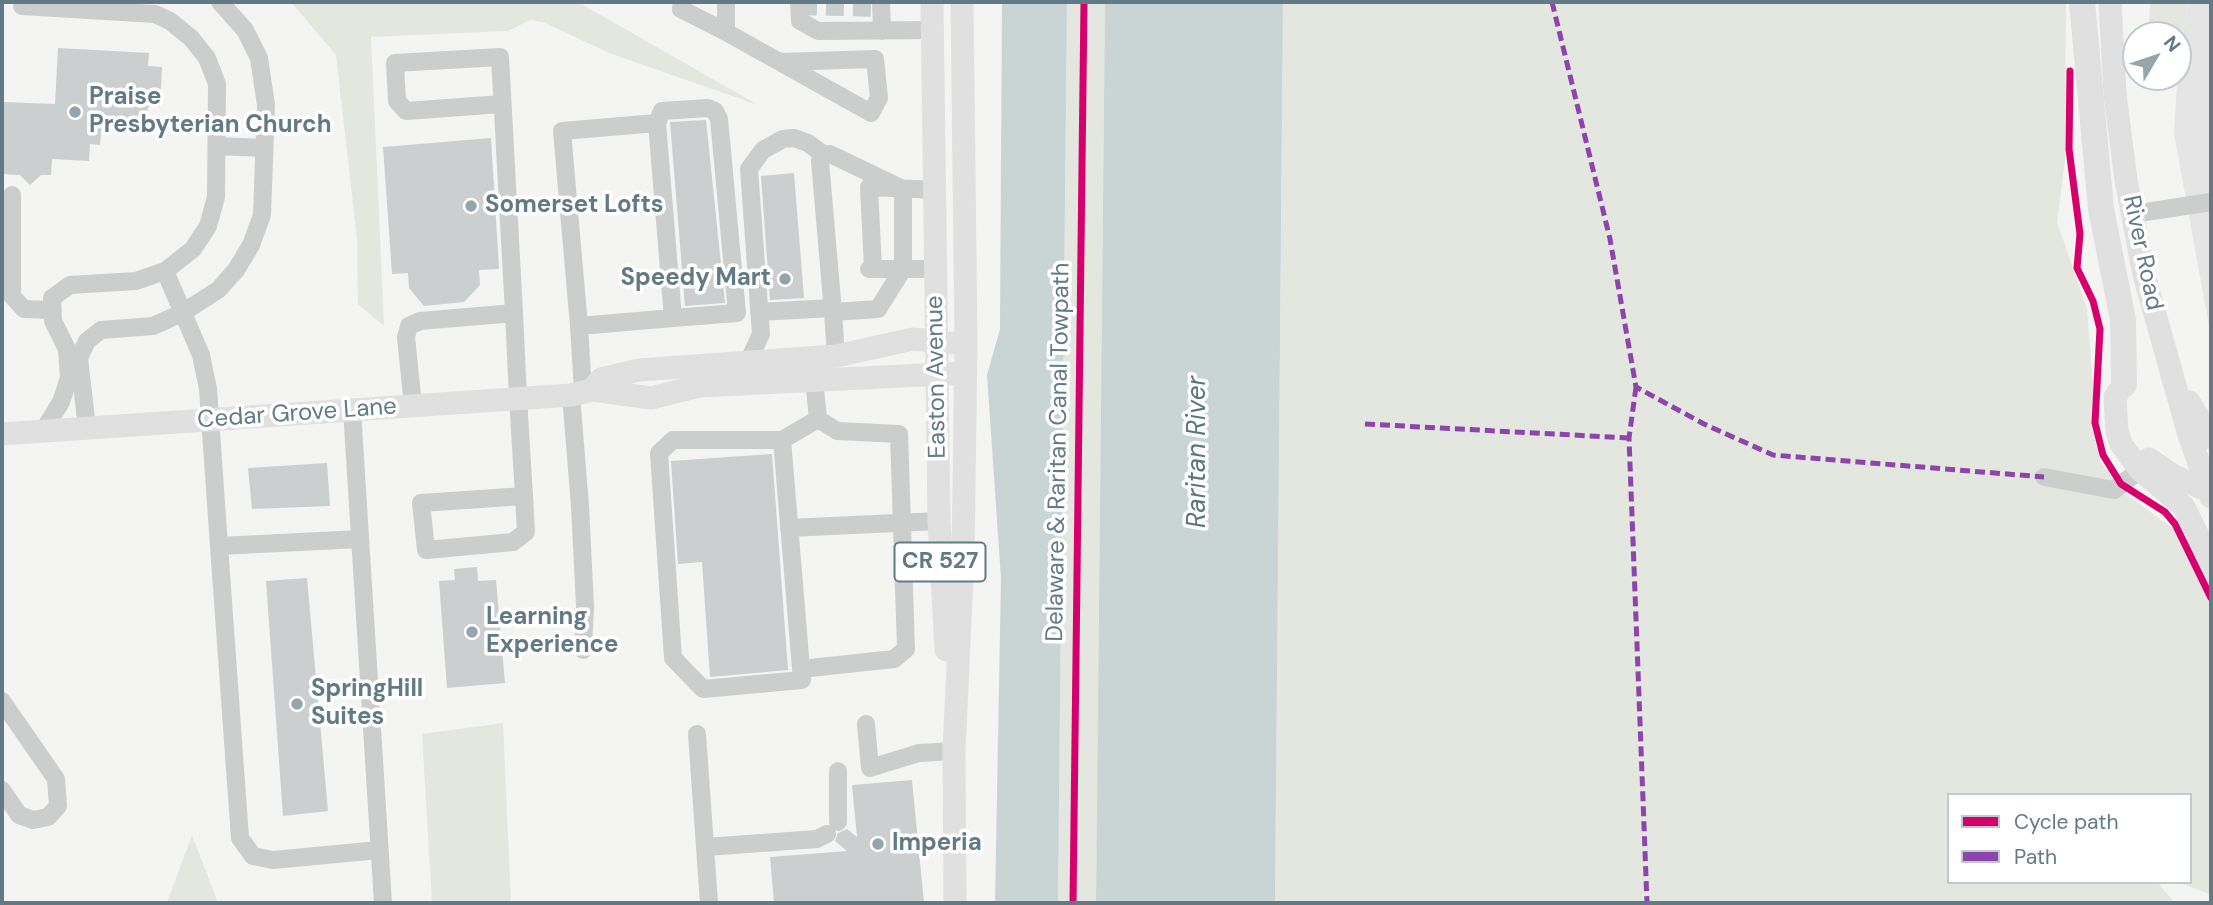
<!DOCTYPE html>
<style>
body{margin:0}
#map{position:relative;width:2213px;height:905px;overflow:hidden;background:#f4f4f2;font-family:"DM Sans",sans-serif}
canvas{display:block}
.frame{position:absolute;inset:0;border:4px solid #617a85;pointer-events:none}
.legend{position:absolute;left:1947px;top:793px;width:245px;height:91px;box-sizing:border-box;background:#fff;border:2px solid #c0cace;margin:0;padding:9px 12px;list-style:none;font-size:21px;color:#617a85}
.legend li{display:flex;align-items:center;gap:14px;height:35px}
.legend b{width:35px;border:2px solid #c0cace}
.north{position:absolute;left:2122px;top:21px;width:70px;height:70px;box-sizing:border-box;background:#fff;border:2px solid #c0cace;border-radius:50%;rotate:51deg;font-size:19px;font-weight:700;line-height:28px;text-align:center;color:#617a85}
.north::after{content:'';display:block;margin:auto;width:24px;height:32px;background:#94a5ab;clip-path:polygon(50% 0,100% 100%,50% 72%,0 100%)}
</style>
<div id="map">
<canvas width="2213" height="905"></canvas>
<div class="frame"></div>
<ul class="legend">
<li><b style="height:9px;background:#d6006c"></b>Cycle path</li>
<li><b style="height:9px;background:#8e44ad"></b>Path</li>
</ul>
<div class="north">N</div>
</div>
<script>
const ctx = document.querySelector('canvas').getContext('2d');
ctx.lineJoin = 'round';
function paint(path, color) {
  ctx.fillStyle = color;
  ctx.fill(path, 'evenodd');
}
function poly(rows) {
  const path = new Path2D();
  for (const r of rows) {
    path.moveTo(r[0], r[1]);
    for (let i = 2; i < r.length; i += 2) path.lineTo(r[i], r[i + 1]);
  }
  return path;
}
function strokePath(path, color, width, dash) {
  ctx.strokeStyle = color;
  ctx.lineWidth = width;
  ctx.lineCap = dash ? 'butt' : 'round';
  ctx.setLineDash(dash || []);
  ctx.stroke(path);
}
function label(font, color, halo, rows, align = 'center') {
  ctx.font = font + ' "DM Sans",sans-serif';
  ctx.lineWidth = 7;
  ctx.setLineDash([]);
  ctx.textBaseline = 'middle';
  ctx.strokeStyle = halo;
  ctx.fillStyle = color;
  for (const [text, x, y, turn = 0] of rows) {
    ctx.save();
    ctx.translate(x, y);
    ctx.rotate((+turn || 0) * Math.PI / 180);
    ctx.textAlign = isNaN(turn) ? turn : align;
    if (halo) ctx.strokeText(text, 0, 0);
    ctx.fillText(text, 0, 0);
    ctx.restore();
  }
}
paint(poly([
 [2189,2,2211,2,2211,337,2174,133,2179,54]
]), '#e4e5e4');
paint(poly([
 [291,2,578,2,758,105,609,53,543,22,530,20,508,31,371,37,384,326,358,304,357,239,336,55],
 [1067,2,1105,2,1096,903,1058,903],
 [1283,2,2066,2,2065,160,2057,222,2087,309,2093,385,2092,428,2101,463,2130,497,2201,549,2211,574,2211,895,2179,882,2190,882,2190,795,1949,795,1949,882,2157,882,2175,903,1275,903],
 [2150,2,2189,2,2179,53,2178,35,2161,35,2149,24],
 [503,723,511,903,432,903,422,734],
 [192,835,218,903,167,903]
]), '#e4e7e0');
paint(poly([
 [1002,2,1067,2,1058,903,995,903,1001,578,987,375,1000,329],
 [1105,2,1283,2,1275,903,1096,903]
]), '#c9d4d5');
paint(poly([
 [58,48,149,53,148,66,162,67,160,107,148,107,147,121,102,118,100,145,90,144,89,161,52,159,51,175,41,175,30,185,20,175,2,174,3,102,55,104],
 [706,120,725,303,685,306,670,122],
 [491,138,499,269,479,270,480,285,464,302,424,306,409,288,408,273,392,274,383,147],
 [794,173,804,298,770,300,761,176],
 [772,454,788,670,710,677,702,562,678,564,671,461],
 [327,463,330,506,252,509,248,468],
 [477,567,478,581,496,580,505,683,447,688,439,581,455,580,454,569],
 [307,578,328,811,283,816,266,581],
 [912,780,924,903,774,903,770,857,847,851,835,841,838,833,847,829,857,837,852,785]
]), '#cccfcf');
strokePath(poly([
 [799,6,881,8]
]), '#c8cfd1', 18, [18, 9]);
strokePath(poly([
 [22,2,22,6,155,14,170,21,191,38,207,58,217,84,216,197,208,226,193,249,165,271,136,281,70,285,52,298,53,321,67,349,69,378,61,402,43,431],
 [682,2,681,9,726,32,726,2],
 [799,2,800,21,818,31,933,30],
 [881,2,882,31],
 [726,32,871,113,879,98,875,59,781,62],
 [502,104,406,111,397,101,395,63,500,57,514,313,518,398,524,496,526,532,513,542,426,550,421,503,524,496],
 [657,123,662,111,708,108,715,111,719,119,737,313,673,318],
 [217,146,264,148],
 [830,154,903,189,903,269,878,309,833,312,820,161,824,155,830,154],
 [12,195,12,296,24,309,50,310],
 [2133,214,2211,202],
 [869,269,936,269],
 [873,269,869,187,936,190],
 [165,271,201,355,208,389,219,546],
 [759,312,832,308],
 [833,312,836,356],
 [579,326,562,131,657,123,673,318,579,326,583,392],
 [748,362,761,334,749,169,763,150,783,139,794,138,808,143,824,155],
 [571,395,580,506,585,606,583,650],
 [413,406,406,337,409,326,420,321,514,313],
 [352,410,383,903],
 [87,428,79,358,87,341,101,330,153,326,182,313,218,290,236,270,251,245,262,215,266,105,259,58,245,30,220,2],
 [782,440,673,440,659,453,673,658,703,689,802,680,782,440,818,419,814,379],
 [2044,477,2114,490,2140,470],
 [789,528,939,521],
 [360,539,219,546,240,838,253,856,273,860,379,850],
 [801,669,894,659,906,649,899,434,837,431,818,419],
 [2,701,56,779,58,806,48,817,33,820,19,815,2,790],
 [866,724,870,768,919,753,954,751],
 [697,734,709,903],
 [838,771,838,822],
 [706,847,817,839,827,834]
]), '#cccdcd', 18);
strokePath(poly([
 [932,2,939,521,946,650],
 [2110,2,2115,94,2126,180,2144,275,2189,435,2211,497],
 [2124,384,2115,397,2117,431,2121,444,2140,470,2184,507,2211,562],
 [592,390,601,379,639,370,836,356,913,339,951,343],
 [2189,402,2211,438],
 [2,434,571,395,592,390,651,398,699,386,964,373],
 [2149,459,2174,476,2211,492],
 [955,903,954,751,963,557,966,343,962,2]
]), '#e0e0e0', 23);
strokePath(poly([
 [2082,2,2101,209,2123,320,2124,384]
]), '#e0e0e0', 26);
strokePath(poly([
 [1552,2,1610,239,1636,387,1704,424,1773,455,2044,477],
 [1636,387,1629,438,1647,903],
 [1365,424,1629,438]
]), '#8e44ad', 5, [10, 5]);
strokePath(poly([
 [2070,71,2069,149,2080,234,2077,268,2093,301,2100,329,2095,423,2103,455,2121,484,2165,512,2175,524,2211,598],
 [1073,903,1084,2]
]), '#d6006c', 7);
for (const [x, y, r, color] of [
 [75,112,7,"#94a5ab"],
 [471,206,7,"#94a5ab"],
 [785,279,7,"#94a5ab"],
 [472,632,7,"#94a5ab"],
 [297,704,7,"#94a5ab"],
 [878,844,7,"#94a5ab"]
]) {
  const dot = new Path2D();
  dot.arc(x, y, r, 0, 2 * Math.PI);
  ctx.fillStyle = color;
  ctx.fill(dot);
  strokePath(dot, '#fff', 2.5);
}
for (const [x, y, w] of [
 [940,562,91]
]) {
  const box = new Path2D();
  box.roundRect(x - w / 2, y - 19.5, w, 39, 5);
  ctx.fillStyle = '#fff';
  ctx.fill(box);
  strokePath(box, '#617a85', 2);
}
label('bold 23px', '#617a85', null, [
 ["CR 527",940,562]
]);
label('bold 24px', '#617a85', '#fff', [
 ["Praise",89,98],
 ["Presbyterian Church",89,126],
 ["Somerset Lofts",485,206],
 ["Speedy Mart",771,279,"right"],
 ["Learning",486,618],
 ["Experience",486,646],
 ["SpringHill",311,690],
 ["Suites",311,718],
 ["Imperia",892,844]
], 'left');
label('24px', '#617a85', '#fff', [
 ["River Road",2142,253,78],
 ["Easton Avenue",937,377,-91],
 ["Cedar Grove Lane",297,414,-4],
 ["Delaware & Raritan Canal Towpath",1059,452,-89]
]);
label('italic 26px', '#58767b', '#fff', [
 ["Raritan River",1198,452,-90]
]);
</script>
